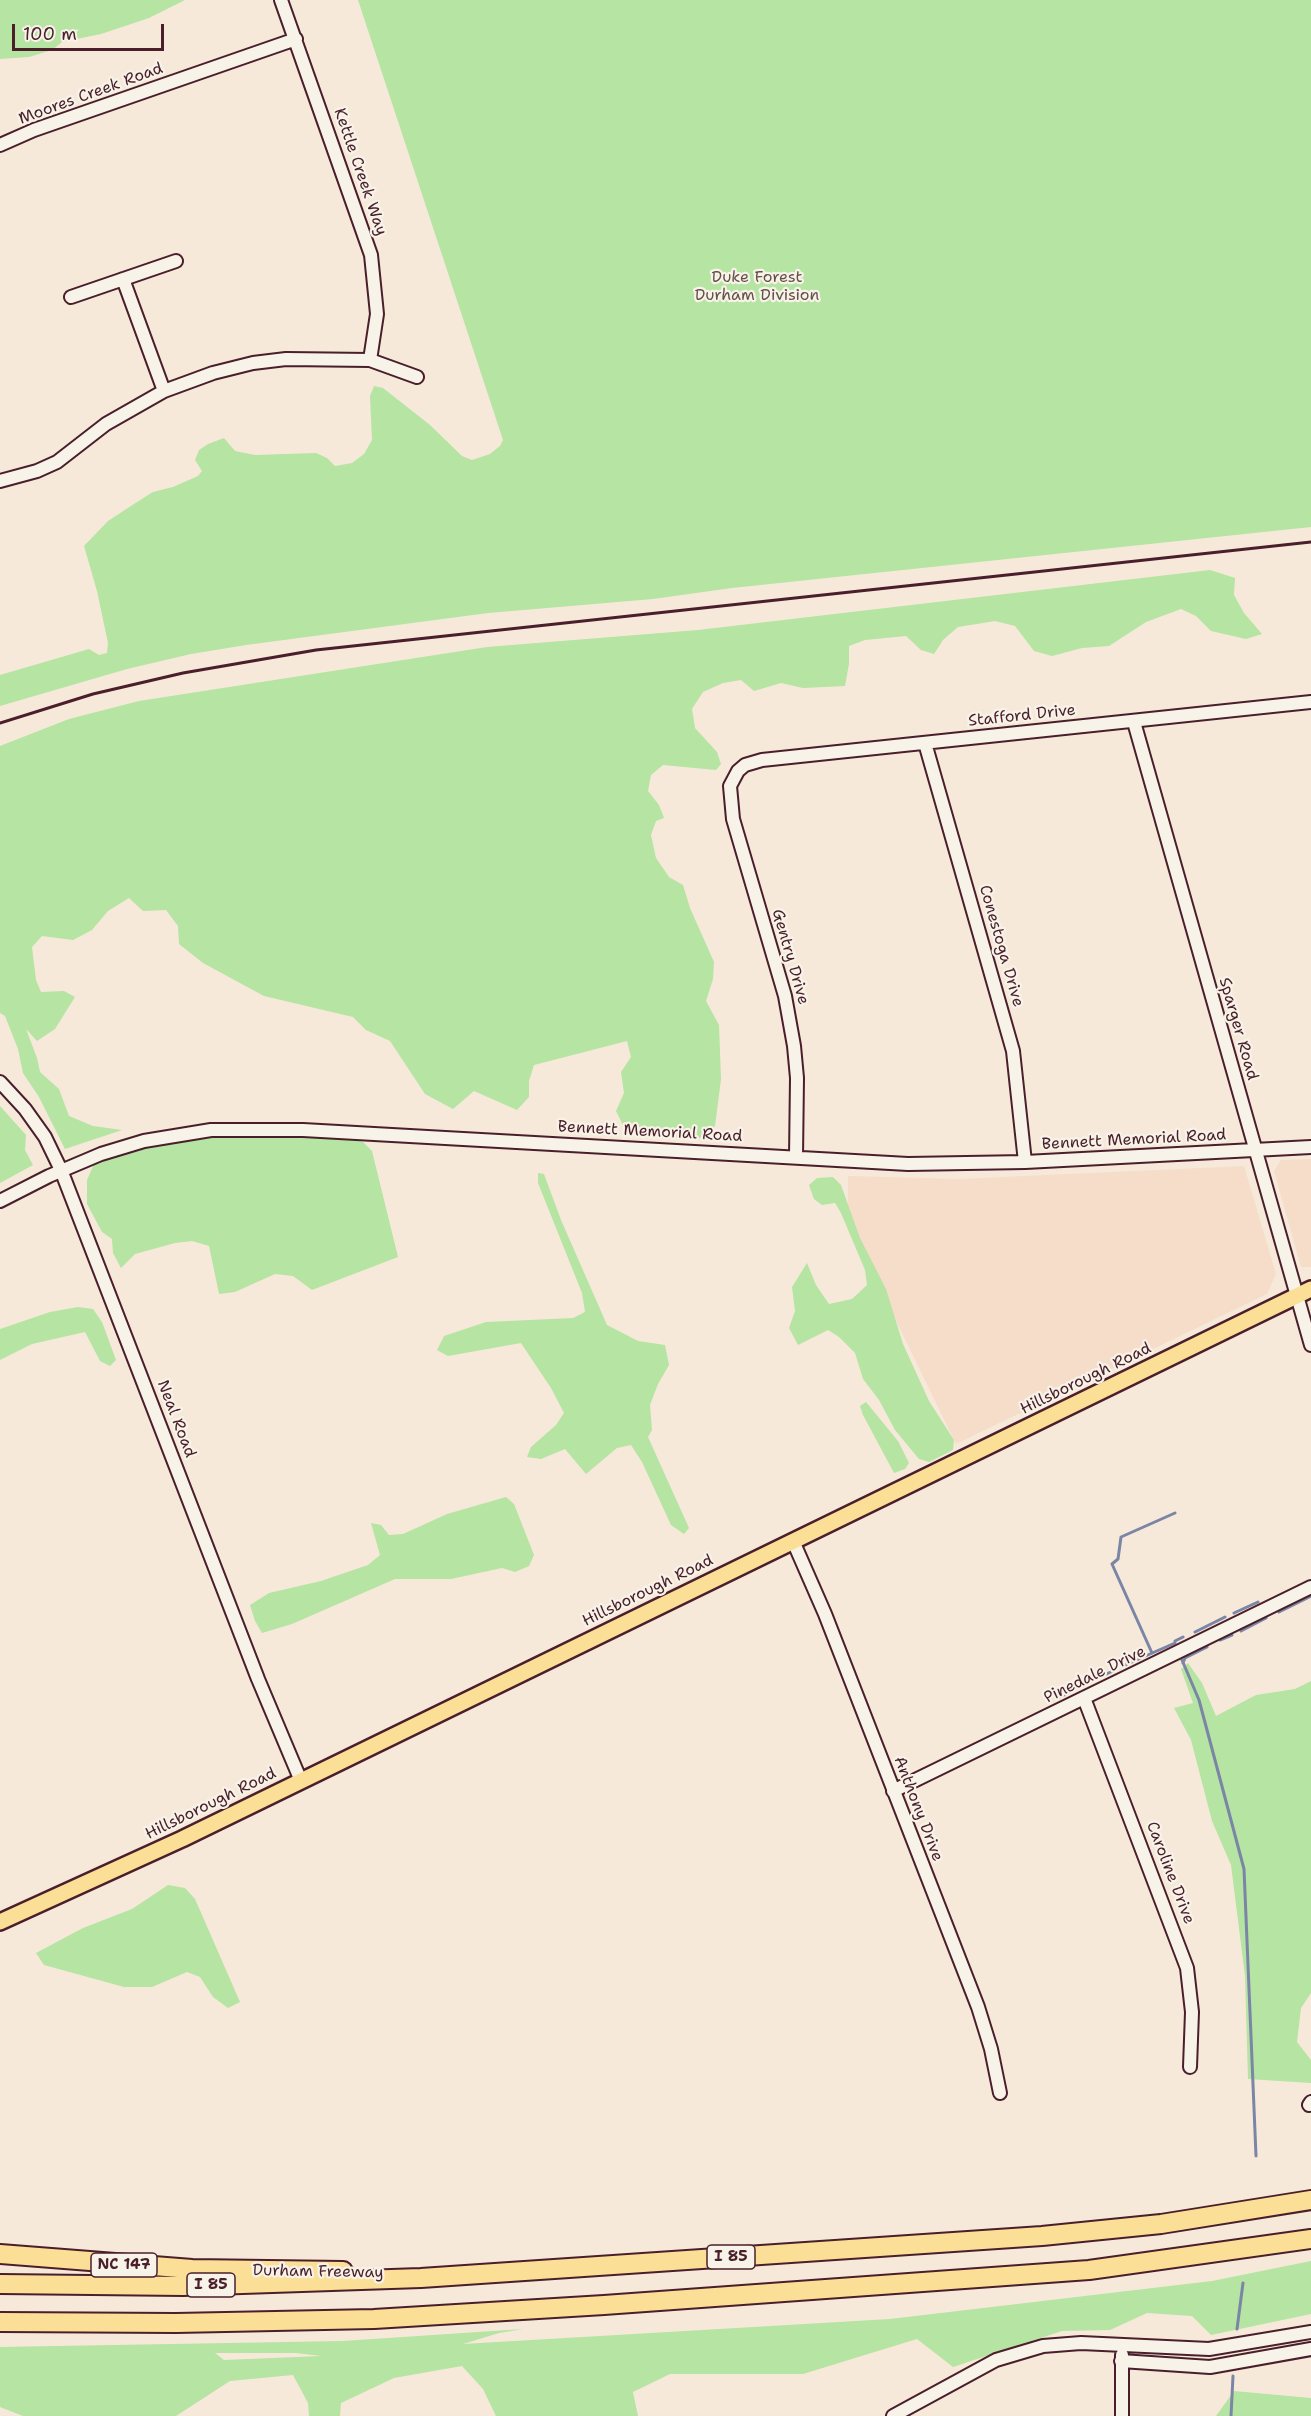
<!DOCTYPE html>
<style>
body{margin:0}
#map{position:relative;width:1311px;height:2416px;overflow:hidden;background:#f6e9da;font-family:"Shantell Sans",sans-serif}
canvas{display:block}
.scale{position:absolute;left:12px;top:24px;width:152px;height:27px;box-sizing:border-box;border:3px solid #4a1f2b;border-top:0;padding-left:8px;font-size:18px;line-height:21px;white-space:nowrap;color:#4a1f2b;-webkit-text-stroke:4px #f7f3e8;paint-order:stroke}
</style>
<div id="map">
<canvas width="1311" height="2416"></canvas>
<div class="scale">100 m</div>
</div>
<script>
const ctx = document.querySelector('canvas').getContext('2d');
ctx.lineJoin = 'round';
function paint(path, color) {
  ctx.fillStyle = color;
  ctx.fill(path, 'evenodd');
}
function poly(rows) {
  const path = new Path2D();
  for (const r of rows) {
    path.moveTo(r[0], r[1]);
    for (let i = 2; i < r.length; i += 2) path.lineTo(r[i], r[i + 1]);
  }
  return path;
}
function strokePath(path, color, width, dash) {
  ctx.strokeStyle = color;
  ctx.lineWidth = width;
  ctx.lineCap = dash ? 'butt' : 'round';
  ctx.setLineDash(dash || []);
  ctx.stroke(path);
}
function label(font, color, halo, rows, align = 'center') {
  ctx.font = font + ' "Shantell Sans",sans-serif';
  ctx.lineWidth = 4.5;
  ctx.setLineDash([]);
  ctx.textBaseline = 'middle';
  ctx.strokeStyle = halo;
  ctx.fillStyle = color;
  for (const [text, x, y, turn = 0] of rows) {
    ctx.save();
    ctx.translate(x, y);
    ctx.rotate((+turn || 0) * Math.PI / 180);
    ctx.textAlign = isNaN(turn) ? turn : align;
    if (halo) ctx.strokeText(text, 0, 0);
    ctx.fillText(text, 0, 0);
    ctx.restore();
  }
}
paint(poly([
 [1311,1159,1311,1267,1301,1267,1274,1171,1281,1160],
 [1244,1166,1276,1274,1267,1294,956,1444,848,1222,848,1176,958,1179]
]), '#f5ddc9');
paint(poly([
 [0,0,185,0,149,18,101,34,62,42,52,50,29,57,0,59],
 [358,0,1311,0,1311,527,732,588,653,599,488,613,246,645,191,654,127,669,0,706,0,675,89,649,99,655,107,653,108,643,97,591,84,546,108,521,134,504,153,492,173,487,198,476,202,471,195,460,199,450,208,444,224,438,235,451,255,455,316,453,327,458,335,466,352,463,364,454,372,440,370,396,374,386,383,388,430,425,462,456,472,460,490,454,500,446,503,440],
 [1210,570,1235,578,1234,595,1244,613,1262,634,1246,639,1211,631,1196,616,1181,609,1146,622,1109,646,1082,648,1052,656,1034,651,1015,626,995,621,958,627,943,640,934,654,921,650,906,636,865,640,849,646,849,664,845,686,803,688,781,683,754,691,741,680,723,683,703,692,692,709,695,728,717,752,721,764,716,770,663,765,651,775,648,791,659,805,664,818,656,821,651,835,656,858,669,877,683,885,690,908,714,962,713,979,706,1001,719,1025,721,1079,715,1126,703,1138,643,1136,623,1125,616,1111,624,1093,621,1072,631,1057,627,1041,534,1065,529,1081,529,1097,517,1110,474,1091,453,1109,425,1094,390,1041,366,1030,353,1017,264,996,203,963,179,944,178,926,166,910,143,911,129,898,108,911,92,930,73,940,42,936,32,947,36,980,41,992,64,991,75,997,55,1029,37,1041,26,1029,37,1058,40,1072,59,1089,69,1116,93,1126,122,1130,65,1149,39,1097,23,1073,18,1049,5,1016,0,1013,0,746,69,719,139,701,487,647,698,630],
 [0,1106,26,1135,25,1150,33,1165,0,1183],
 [252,1133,334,1135,363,1142,372,1151,398,1257,312,1290,293,1276,275,1274,235,1292,219,1294,209,1246,192,1241,175,1243,135,1254,121,1268,113,1253,112,1239,102,1232,87,1204,87,1180,94,1164,167,1137],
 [538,1173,544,1174,561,1220,607,1325,638,1341,665,1345,669,1365,658,1384,650,1405,652,1430,648,1437,689,1528,684,1534,671,1525,642,1462,631,1445,617,1448,586,1474,565,1449,541,1459,527,1457,531,1447,556,1425,564,1413,551,1388,521,1343,448,1356,437,1350,444,1336,486,1322,573,1318,585,1312,582,1293,538,1183],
 [833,1177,841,1185,860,1238,886,1289,903,1344,929,1401,954,1440,953,1450,929,1462,919,1459,895,1430,879,1400,863,1379,855,1353,839,1337,828,1330,798,1345,789,1328,795,1311,792,1287,807,1263,816,1285,829,1304,852,1299,867,1285,865,1270,841,1213,835,1203,822,1205,814,1199,809,1185,817,1178],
 [78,1307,93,1309,102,1322,116,1360,110,1366,100,1361,85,1332,32,1344,0,1360,0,1329,50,1312],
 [866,1402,898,1441,909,1463,905,1469,894,1473,863,1415,860,1406],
 [506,1497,514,1504,534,1555,529,1566,515,1572,502,1568,451,1579,395,1579,292,1624,262,1633,255,1621,250,1605,269,1593,321,1581,368,1565,380,1555,371,1523,381,1525,389,1535,403,1534,447,1514],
 [1188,1663,1202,1683,1216,1716,1256,1695,1295,1689,1311,1681,1311,1993,1301,2008,1297,2042,1311,2060,1311,2083,1248,2079,1245,1976,1231,1865,1212,1821,1191,1740,1174,1708,1193,1703,1181,1669],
 [168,1885,185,1888,195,1899,240,2002,228,2008,213,1997,200,1977,187,1972,152,1987,124,1987,44,1965,36,1953,83,1928,132,1909],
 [1311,2261,1311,2314,1211,2335,1192,2316,1147,2313,1110,2330,1062,2331,953,2367,917,2339,803,2374,670,2374,633,2392,638,2416,496,2416,483,2389,462,2366,394,2378,341,2403,340,2416,309,2416,308,2403,293,2375,230,2381,176,2416,23,2416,0,2407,0,2347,343,2341,523,2329,499,2333,463,2344,890,2319,1212,2281],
 [215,2353,296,2353,321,2356,224,2360],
 [1234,2391,1311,2398,1311,2416,1216,2416]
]), '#b5e4a3');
strokePath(poly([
 [1279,1612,1311,1596],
 [1234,1613,1258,1602],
 [1241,1631,1266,1618],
 [1195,1632,1225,1617],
 [1220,1640,1232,1635],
 [1175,1641,1183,1637],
 [1152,1653,1112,1564,1118,1559,1121,1537,1175,1513],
 [1182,1660,1199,1700,1244,1869,1256,2156],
 [1183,1663,1185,1658,1207,1647],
 [1125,1665,1175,1643],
 [1087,1683,1115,1670],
 [1058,1698,1072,1691],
 [1237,2329,1243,2283],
 [1231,2416,1233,2376]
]), '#7b85a5', 3);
const minor = poly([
 [281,0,371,255,377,314,370,360],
 [0,145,34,130,296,39],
 [123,279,164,391],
 [71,297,176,261],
 [0,481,37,471,57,462,106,424,164,391,213,373,253,363,286,359,370,360,417,377],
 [1134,722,1311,1345],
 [925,743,1013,1051,1025,1162],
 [0,1082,25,1109,45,1137,61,1170,258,1679,301,1781],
 [796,1157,797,1078,794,1046,785,996,733,819,730,786,738,771,745,765,762,760,1311,702],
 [0,1201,49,1176,101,1154,144,1141,211,1130,303,1130,908,1164,1025,1162,1311,1147],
 [793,1541,825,1614,978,2007,991,2049,1000,2093],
 [1084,1698,1187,1968,1192,2012,1190,2067],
 [893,1791,1311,1587],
 [1309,2105,1311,2102],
 [1122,2355,1122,2416],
 [1121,2361,1210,2367,1311,2349],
 [893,2416,996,2360,1043,2346,1081,2343,1209,2349,1311,2332]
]);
const major = poly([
 [0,1922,182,1839,1311,1289]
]);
const highway = poly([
 [0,2254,192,2269,343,2271],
 [0,2284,183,2286,421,2278,1042,2236,1161,2224,1311,2200],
 [0,2322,176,2323,374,2319,604,2305,1089,2270,1311,2239]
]);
strokePath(minor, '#4a1f2b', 16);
strokePath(major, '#4a1f2b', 20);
strokePath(highway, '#4a1f2b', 22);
strokePath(minor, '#f7f3e8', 12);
strokePath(major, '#fbdf96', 15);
strokePath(highway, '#fbdf96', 18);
strokePath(poly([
 [0,723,93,694,183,673,316,650,1311,542]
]), '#4a1f2b', 3);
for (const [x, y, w] of [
 [731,2257,48],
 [124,2265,66],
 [211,2285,48]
]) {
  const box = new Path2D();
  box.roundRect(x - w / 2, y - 12, w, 24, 4.5);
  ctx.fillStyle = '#f7f3e8';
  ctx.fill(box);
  strokePath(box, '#4a1f2b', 1.5);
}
label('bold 15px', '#4a1f2b', null, [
 ["I 85",731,2257],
 ["NC 147",124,2265],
 ["I 85",211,2285]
]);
label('16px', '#4a1f2b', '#f7f3e8', [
 ["Moores Creek Road",91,94,-20],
 ["Kettle Creek Way",360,172,71],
 ["Stafford Drive",1022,716,-6],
 ["Conestoga Drive",1001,946,74],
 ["Gentry Drive",790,957,74],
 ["Sparger Road",1238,1029,74],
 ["Bennett Memorial Road",650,1132,3],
 ["Bennett Memorial Road",1134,1140,-3],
 ["Hillsborough Road",1086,1379,-26],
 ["Neal Road",176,1419,69],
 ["Hillsborough Road",648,1591,-26],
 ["Pinedale Drive",1095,1675,-26],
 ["Hillsborough Road",211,1804,-26],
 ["Anthony Drive",918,1809,69],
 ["Caroline Drive",1170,1873,69],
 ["Durham Freeway",318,2272,1]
]);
label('16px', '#655049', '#f7f3e8', [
 ["Duke Forest",757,278],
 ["Durham Division",757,296]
]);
</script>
